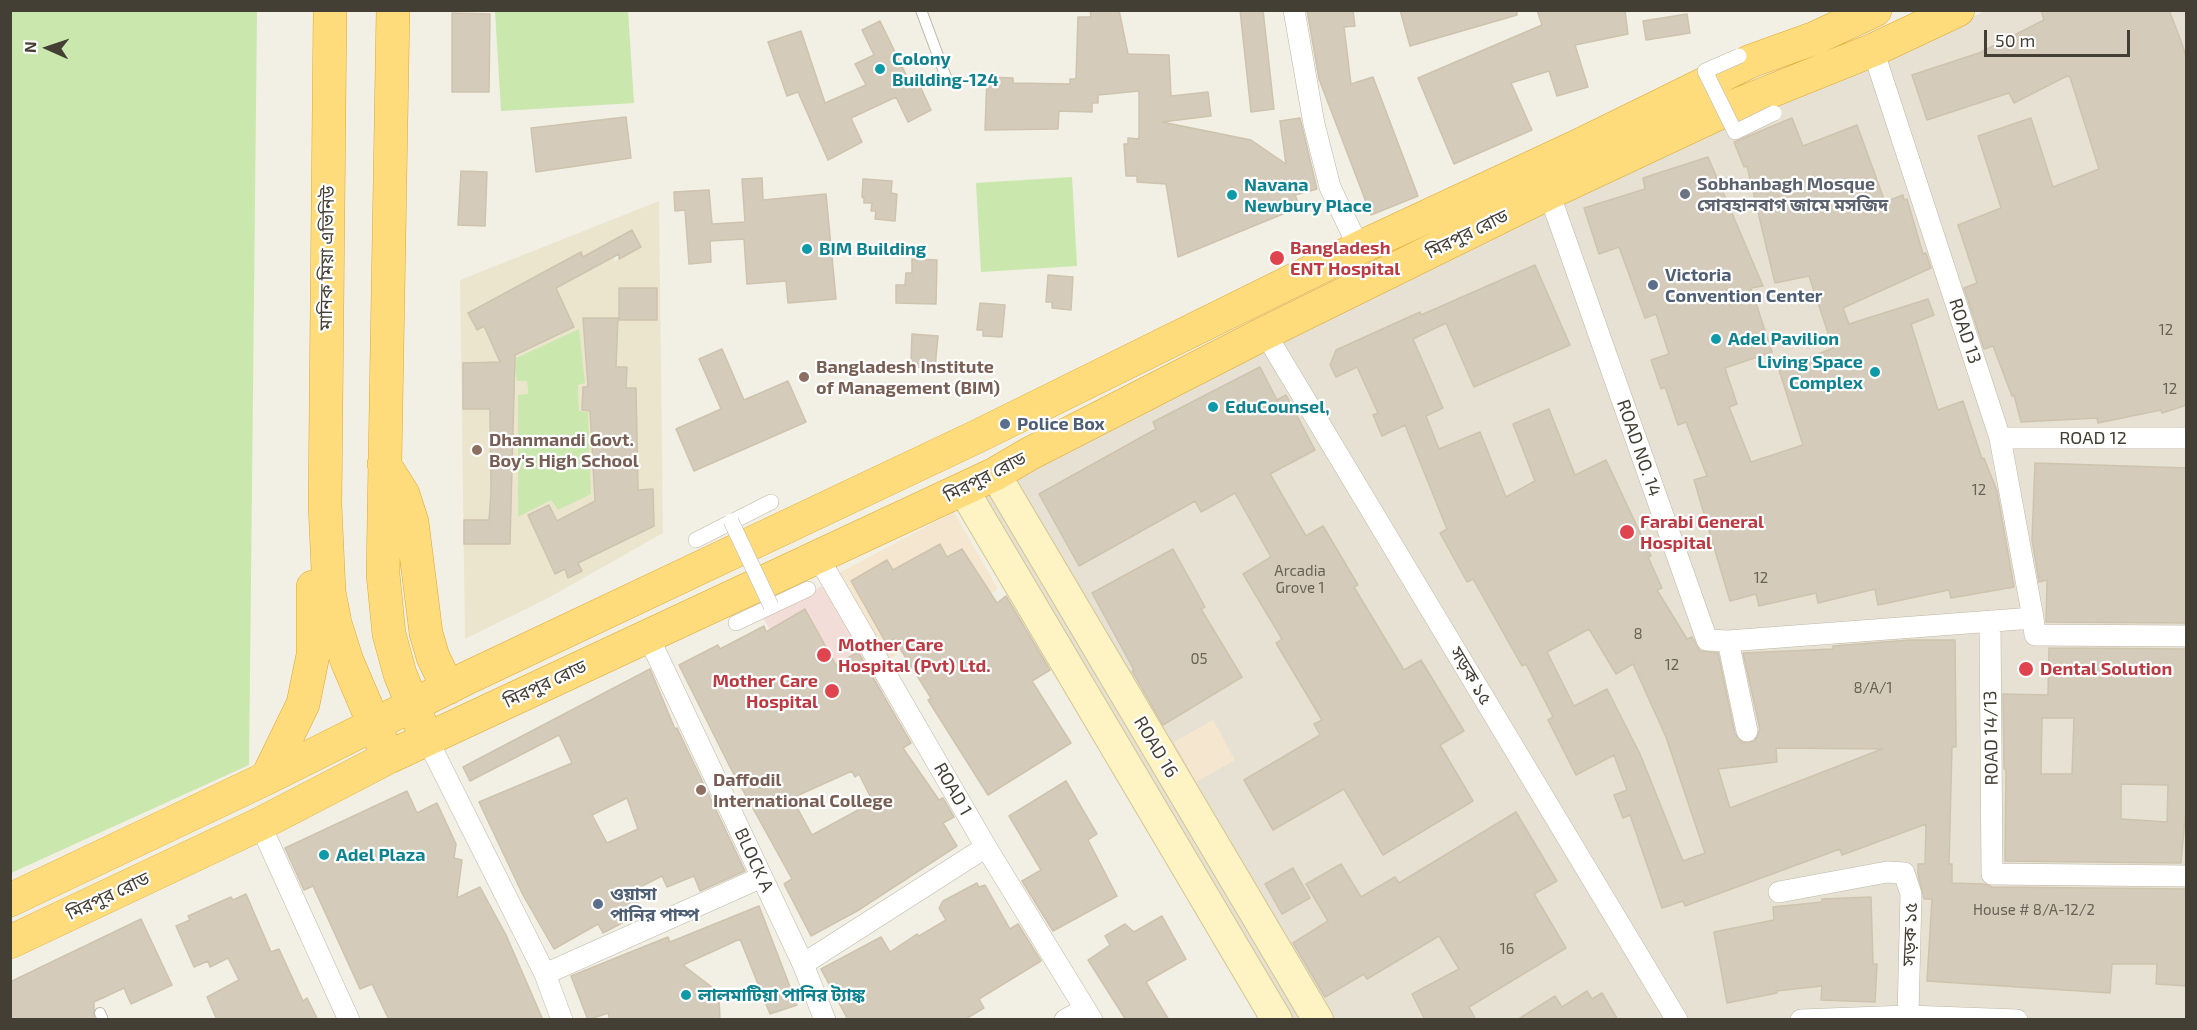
<!DOCTYPE html>
<meta charset="utf-8">
<style>
body{margin:0}
#map{position:relative;width:2197px;height:1030px;overflow:hidden;background:#f2efe4;font-family:"Exo 2",sans-serif}
canvas{display:block}
.frame{position:absolute;inset:0;border:12px solid #443f34;pointer-events:none}
.north{position:absolute;left:18px;top:18px;width:60px;height:60px;-webkit-text-stroke:4px #fff;paint-order:stroke;rotate:273deg;font-size:16px;font-weight:700;line-height:24px;text-align:center;color:#443f34}
.north::after{content:'';display:block;margin:auto;width:21px;height:27px;background:#443f34;clip-path:polygon(50% 0,100% 100%,50% 72%,0 100%)}
.scale{position:absolute;left:1984px;top:30px;width:146px;height:27px;box-sizing:border-box;border:3px solid #443f34;border-top:0;padding-left:8px;font-size:18px;line-height:21px;white-space:nowrap;color:#443f34;-webkit-text-stroke:4px #fff;paint-order:stroke}
</style>
<div id="map">
<canvas width="2197" height="1030"></canvas>
<div class="frame"></div>
<div class="north">N</div>
<div class="scale">50 m</div>
</div>
<script>
const ctx = document.querySelector('canvas').getContext('2d');
ctx.lineJoin = 'round';
function paint(path, color) {
  ctx.fillStyle = color;
  ctx.fill(path, 'evenodd');
}
function poly(rows) {
  const path = new Path2D();
  for (const r of rows) {
    path.moveTo(r[0], r[1]);
    for (let i = 2; i < r.length; i += 2) path.lineTo(r[i], r[i + 1]);
  }
  return path;
}
function strokePath(path, color, width, dash) {
  ctx.strokeStyle = color;
  ctx.lineWidth = width;
  ctx.lineCap = dash ? 'butt' : 'round';
  ctx.setLineDash(dash || []);
  ctx.stroke(path);
}
function label(font, color, halo, rows, align = 'center') {
  ctx.font = font + ' "Exo 2","Noto Sans Bengali",sans-serif';
  ctx.lineWidth = 4.5;
  ctx.setLineDash([]);
  ctx.textBaseline = 'middle';
  ctx.strokeStyle = halo;
  ctx.fillStyle = color;
  for (const [text, x, y, turn = 0] of rows) {
    ctx.save();
    ctx.translate(x, y);
    ctx.rotate((+turn || 0) * Math.PI / 180);
    ctx.textAlign = isNaN(turn) ? turn : align;
    if (halo) ctx.strokeText(text, 0, 0);
    ctx.fillText(text, 0, 0);
    ctx.restore();
  }
}
paint(poly([
 [1985,11,2186,11,2186,1019,1276,1019,960,495,1530,213]
]), '#e6e1d3');
paint(poly([
 [954,512,998,589,887,661,837,574],
 [1213,720,1235,760,1196,782,1174,742]
]), '#f5e7cf');
paint(poly([
 [659,201,663,533,548,598,465,639,460,280],
 [632,231,641,247,615,261,607,244],
 [581,252,590,269,476,330,468,312],
 [617,318,616,367,627,367,626,388,635,388,638,490,653,489,654,526,578,563,582,571,569,577,565,569,555,573,536,532,536,511,549,505,557,521,595,501,590,411,582,410,583,387,588,387,583,319],
 [494,362,496,374,491,491,490,409,463,408,463,363],
 [527,380,584,383,578,385,579,411,587,412,518,516,518,396,528,395],
 [465,520,510,521,509,544,464,544]
]), '#ece5ce');
paint(poly([
 [822,586,887,691,825,727,763,618]
]), '#f3ddd8');
paint(poly([
 [10,11,257,11,249,765,11,873],
 [495,11,628,11,634,103,501,111],
 [1072,177,1077,266,981,272,976,183],
 [579,329,585,383,578,385,579,411,588,412,591,494,558,510,551,500,518,517,518,395,528,394,527,381,517,381,514,359]
]), '#cae7ad');
const building = poly([
 [1090,10,1119,10,1128,54,1169,55,1171,96,1208,92,1211,116,1162,122,1251,140,1286,164,1280,121,1300,118,1317,189,1295,195,1300,207,1178,257,1166,184,1137,182,1137,176,1126,176,1124,144,1128,144,1128,138,1139,139,1139,91,1098,95,1098,103,1092,103,1092,112,1059,111,1058,129,985,130,987,77,1013,78,1013,83,1070,84,1070,79,1076,79,1078,17,1091,17,1090,10],
 [1240,10,1263,10,1274,109,1251,112,1240,10],
 [1307,10,1353,10,1355,26,1344,27,1351,84,1373,77,1418,196,1371,215,1319,79,1307,10],
 [1400,10,1517,10,1517,15,1410,46,1400,10],
 [1537,10,1625,10,1628,34,1575,45,1588,87,1557,96,1549,71,1511,83,1532,130,1454,164,1418,78,1542,25,1537,10],
 [2041,10,2169,10,2181,41,2187,59,2187,405,2162,413,2161,410,2098,423,2097,418,2021,422,2014,395,2012,396,1993,346,1984,349,1964,288,1977,283,1958,225,2001,208,1978,136,2031,118,2053,187,2099,169,2070,77,2067,76,2014,103,2009,93,1927,120,1912,75,1979,53,2044,20,2041,10],
 [452,13,490,14,489,92,452,92,452,13],
 [1687,14,1690,33,1646,40,1643,21,1687,14],
 [880,21,913,89,920,86,931,110,908,122,896,97,851,118,862,142,828,160,798,92,787,96,768,42,801,31,825,103,866,85,855,64,874,55,862,30,880,21],
 [626,117,631,158,536,172,531,128,626,117],
 [1792,118,1803,146,1857,125,1885,202,1903,195,1904,200,1907,199,1923,254,1926,253,1931,268,1843,308,1849,324,1928,299,1934,315,1911,324,1938,410,1963,401,1982,459,1984,458,1997,491,2014,587,1951,598,1949,590,1878,605,1875,589,1818,603,1816,593,1759,606,1756,594,1730,601,1694,480,1707,476,1686,422,1678,425,1665,387,1661,389,1651,360,1669,354,1656,314,1645,318,1619,247,1599,254,1584,208,1645,189,1643,178,1708,157,1763,286,1751,288,1772,352,1725,368,1737,404,1729,407,1751,462,1803,445,1779,370,1833,348,1809,276,1775,283,1747,166,1744,167,1734,142,1792,118],
 [461,171,487,172,485,226,458,225,461,171],
 [762,178,763,200,826,194,836,299,788,303,786,281,747,284,744,239,710,241,711,262,689,264,685,210,675,211,674,192,709,190,712,224,745,222,742,179,762,178],
 [863,179,892,181,891,193,897,194,895,221,875,219,876,211,871,211,872,203,864,203,864,198,862,197,863,179],
 [632,230,641,247,619,259,619,254,556,288,574,327,515,355,510,544,464,544,464,520,489,520,491,492,490,409,463,409,463,363,500,362,484,326,477,330,468,313,581,252,583,257,632,230],
 [912,259,937,260,936,304,896,303,896,285,905,285,906,273,912,273,912,259],
 [1535,265,1570,345,1474,387,1446,323,1413,339,1443,408,1426,416,1439,449,1480,432,1506,497,1535,481,1513,424,1549,409,1575,475,1606,460,1651,556,1648,557,1662,588,1657,590,1687,639,1692,637,1700,651,1718,653,1735,734,1743,743,1755,741,1760,729,1743,653,1833,649,1833,646,1910,640,1955,640,1956,747,1952,747,1949,864,1952,864,1952,883,1984,884,1992,887,2187,889,2187,986,2156,984,2157,964,2112,964,2110,993,1927,981,1932,899,1924,899,1918,874,1918,864,1925,864,1926,824,1842,855,1840,849,1685,906,1683,901,1662,908,1630,815,1623,818,1614,795,1627,790,1614,755,1576,775,1548,720,1553,717,1526,664,1522,666,1473,579,1467,582,1440,533,1447,529,1405,425,1382,436,1373,415,1378,413,1357,367,1336,377,1330,365,1336,350,1420,312,1421,315,1535,265],
 [1589,629,1616,674,1633,664,1666,737,1705,853,1683,861,1640,754,1607,689,1574,706,1547,652,1589,629],
 [1776,748,1882,749,1730,808,1718,769,1777,762,1776,748],
 [1048,275,1073,277,1071,310,1052,308,1052,302,1046,302,1048,275],
 [619,288,657,288,657,320,619,320,619,288],
 [980,303,1005,305,1002,337,983,336,983,330,977,330,980,303],
 [583,318,618,318,616,367,627,367,626,388,636,388,638,490,653,489,654,526,578,563,582,571,568,578,565,569,555,574,528,515,549,505,557,521,595,501,590,411,582,410,583,387,588,387,583,318],
 [912,334,938,336,935,368,916,367,917,362,911,361,912,334],
 [722,349,744,400,788,381,806,422,694,471,676,429,721,409,699,359,722,349],
 [1260,367,1277,400,1286,395,1315,450,1270,474,1306,536,1323,526,1358,585,1354,587,1404,670,1421,660,1464,731,1440,745,1473,801,1383,855,1344,789,1273,830,1244,780,1320,735,1314,724,1322,720,1276,643,1282,639,1243,574,1271,557,1235,493,1201,512,1195,501,1079,566,1039,494,1156,429,1153,422,1260,367],
 [2035,463,2187,468,2187,623,2046,622,2047,580,2039,582,2032,540,2035,463],
 [940,544,947,557,962,549,997,603,1006,596,1050,670,1032,681,1071,743,988,795,928,700,931,698,894,639,886,643,851,581,887,560,893,570,940,544],
 [1173,549,1205,607,1201,609,1242,677,1163,725,1132,671,1134,670,1092,593,1173,549],
 [805,609,836,665,858,652,911,743,903,748,939,800,943,798,954,817,943,823,957,846,857,911,811,936,784,884,792,879,730,767,679,665,718,645,720,649,764,626,766,632,805,609],
 [852,771,855,777,859,774,873,802,812,835,792,798,852,771],
 [2049,648,2187,649,2187,797,2181,863,2005,861,2006,769,2004,769,2003,694,2048,695,2049,648],
 [2042,718,2074,718,2072,774,2041,774,2042,718],
 [2121,784,2168,785,2167,822,2121,819,2121,784],
 [650,669,675,729,677,728,745,871,700,891,694,876,667,887,662,876,632,891,643,912,603,933,598,924,554,949,523,895,479,802,572,763,559,735,470,781,463,767,650,669],
 [627,798,638,829,607,843,592,815,627,798],
 [1066,781,1097,834,1088,840,1117,896,1053,931,1022,881,1041,870,1009,816,1066,781],
 [407,791,417,813,437,803,456,844,454,858,462,860,457,898,480,887,506,935,543,1020,389,1020,372,984,360,989,313,886,304,890,285,848,407,791],
 [1516,812,1557,881,1534,894,1566,948,1469,1007,1476,1020,1425,1020,1412,994,1459,969,1439,936,1367,979,1364,974,1325,997,1293,943,1328,921,1306,884,1341,864,1361,897,1395,877,1399,883,1516,812],
 [1293,868,1310,898,1282,914,1265,884,1293,868],
 [977,883,979,887,985,885,1010,929,1018,924,1041,961,979,999,984,1008,964,1020,848,1020,821,969,881,937,890,952,917,934,919,936,946,920,939,908,943,901,977,883],
 [246,894,271,952,279,949,303,1001,307,998,318,1020,217,1020,207,997,239,980,228,958,210,967,208,961,194,967,176,926,190,920,188,916,231,897,233,900,246,894],
 [1871,897,1873,964,1877,964,1875,1002,1821,1000,1822,986,1776,991,1777,993,1727,1003,1714,932,1774,920,1773,907,1822,902,1822,899,1871,897],
 [759,906,797,1005,770,1014,740,939,683,965,713,988,719,998,720,1020,610,1020,608,1013,588,1020,571,976,668,937,670,942,759,906],
 [1162,916,1186,959,1146,982,1169,1020,1126,1020,1088,960,1110,945,1105,936,1125,924,1134,932,1162,916],
 [141,919,172,985,131,1004,124,988,94,1002,94,1020,10,1020,10,982,141,919],
 [1587,991,1592,999,1602,993,1618,1020,1517,1020,1555,996,1562,1007,1587,991]
]);
paint(building, '#d4cbba');
strokePath(building, '#cec3ad', 1.5);
const service = poly([
 [921,10,946,77],
 [100,1013,103,1020]
]);
const pedestrian = poly([
 [696,540,771,502],
 [736,623,808,589]
]);
const minor = poly([
 [1294,10,1314,124,1330,187,1359,248],
 [1873,50,2000,438,2033,618],
 [1549,193,1707,640,1728,641,2033,618,2035,635,2186,636],
 [1265,333,1677,1020],
 [2000,438,2186,438],
 [818,557,986,847,1092,1020],
 [1990,621,1992,874,2186,876],
 [648,636,803,964,825,1020],
 [1728,641,1747,731],
 [427,739,545,974,562,1020],
 [260,824,349,1020],
 [1779,892,1887,872,1904,873,1911,894,1908,1016],
 [803,964,986,847],
 [545,974,762,877],
 [1065,1020,1085,1009],
 [1801,1020,1908,1016,2017,1020]
]);
const secondary = poly([
 [995,474,1318,1020],
 [963,489,1277,1020]
]);
const trunk = poly([
 [330,10,325,505,329,592,335,623,347,661,382,743],
 [393,10,383,574,389,634,400,674,420,723],
 [384,464,403,494,412,522,426,633,433,657,448,688],
 [267,778,303,704,313,655,313,587],
 [10,900,267,778,467,678,976,437,1359,248,1580,145,1751,61,1815,38,1875,10],
 [10,942,260,824,389,757,995,474,1029,454,1265,333,1549,193,1734,106,1873,50,1958,10]
]);
strokePath(service, '#beb7a7', 12);
strokePath(pedestrian, '#beb7a7', 16);
strokePath(minor, '#beb7a7', 22);
strokePath(secondary, '#d3c594', 32);
strokePath(trunk, '#dda834', 34);
strokePath(service, '#fff', 10);
strokePath(pedestrian, '#fff', 15);
strokePath(minor, '#fff', 21);
strokePath(secondary, '#fef3c2', 30);
strokePath(trunk, '#fedc7b', 33);
const pedestrianBridge = poly([
 [1739,56,1705,71,1735,132,1774,113],
 [731,521,771,606]
]);
strokePath(pedestrianBridge, '#beb7a7', 16, []);
strokePath(pedestrianBridge, '#fff', 15);
for (const [x, y, r, color] of [
 [880,69,6,"#0f9aa8"],
 [1685,194,6,"#6b7280"],
 [1232,195,6,"#0f9aa8"],
 [807,249,6,"#0f9aa8"],
 [1277,258,8,"#e0444e"],
 [1653,285,6,"#5c6f8a"],
 [1716,339,6,"#0f9aa8"],
 [1875,372,6,"#0f9aa8"],
 [804,377,6,"#8d6e63"],
 [1213,407,6,"#0f9aa8"],
 [1005,424,6,"#5c6f8a"],
 [477,450,6,"#8d6e63"],
 [1627,532,8,"#e0444e"],
 [824,655,8,"#e0444e"],
 [2026,669,8,"#e0444e"],
 [832,691,8,"#e0444e"],
 [701,790,6,"#8d6e63"],
 [324,855,6,"#0f9aa8"],
 [598,904,6,"#5c6f8a"],
 [686,995,6,"#0f9aa8"]
]) {
  const dot = new Path2D();
  dot.arc(x, y, r, 0, 2 * Math.PI);
  ctx.fillStyle = color;
  ctx.fill(dot);
  strokePath(dot, '#fff', 2);
}
label('15px', '#686256', null, [
 ["12",2166,330],
 ["12",2170,389],
 ["12",1979,490],
 ["Arcadia",1300,571],
 ["Grove 1",1300,588],
 ["12",1761,578],
 ["8",1638,634],
 ["05",1199,659],
 ["12",1672,665],
 ["8/A/1",1873,688],
 ["House # 8/A-12/2",2034,910],
 ["16",1507,949]
]);
label('bold 18px', '#0d838f', '#fff', [
 ["Colony",892,59],
 ["Building-124",892,80],
 ["Navana",1244,185],
 ["Newbury Place",1244,206],
 ["BIM Building",819,249],
 ["Adel Pavilion",1728,339],
 ["Living Space",1863,362,"right"],
 ["Complex",1863,383,"right"],
 ["EduCounsel,",1225,407],
 ["Adel Plaza",336,855],
 ["লালমাটিয়া পানির ট্যাঙ্ক",698,995]
], 'left');
label('bold 18px', '#5b616d', '#fff', [
 ["Sobhanbagh Mosque",1697,184],
 ["সোবহানবাগ জামে মসজিদ",1697,205]
], 'left');
label('18px', '#443f34', '#fff', [
 ["মিরপুর রোড",1467,234,-26],
 ["মানিক মিয়া এভিনিউ",327,258,-89],
 ["ROAD 13",1965,331,72],
 ["ROAD 12",2093,438],
 ["ROAD NO. 14",1639,448,71],
 ["মিরপুর রোড",985,477,-27],
 ["সড়ক ১৫",1471,676,59],
 ["মিরপুর রোড",545,684,-25],
 ["ROAD 14/13",1991,738,-91],
 ["ROAD 16",1156,747,59],
 ["ROAD 1",953,789,60],
 ["BLOCK A",754,860,65],
 ["মিরপুর রোড",108,896,-25],
 ["সড়ক ১৫",1910,934,-88]
]);
label('bold 18px', '#be3a42', '#fff', [
 ["Bangladesh",1290,248],
 ["ENT Hospital",1290,269],
 ["Farabi General",1640,522],
 ["Hospital",1640,543],
 ["Mother Care",838,645],
 ["Hospital (Pvt) Ltd.",838,666],
 ["Dental Solution",2040,669],
 ["Mother Care",818,681,"right"],
 ["Hospital",818,702,"right"]
], 'left');
label('bold 18px', '#4e5e75', '#fff', [
 ["Victoria",1665,275],
 ["Convention Center",1665,296],
 ["Police Box",1017,424],
 ["ওয়াসা",610,894],
 ["পানির পাম্প",610,915]
], 'left');
label('bold 18px', '#785e54', '#fff', [
 ["Bangladesh Institute",816,367],
 ["of Management (BIM)",816,388],
 ["Dhanmandi Govt.",489,440],
 ["Boy's High School",489,461],
 ["Daffodil",713,780],
 ["International College",713,801]
], 'left');
</script>
